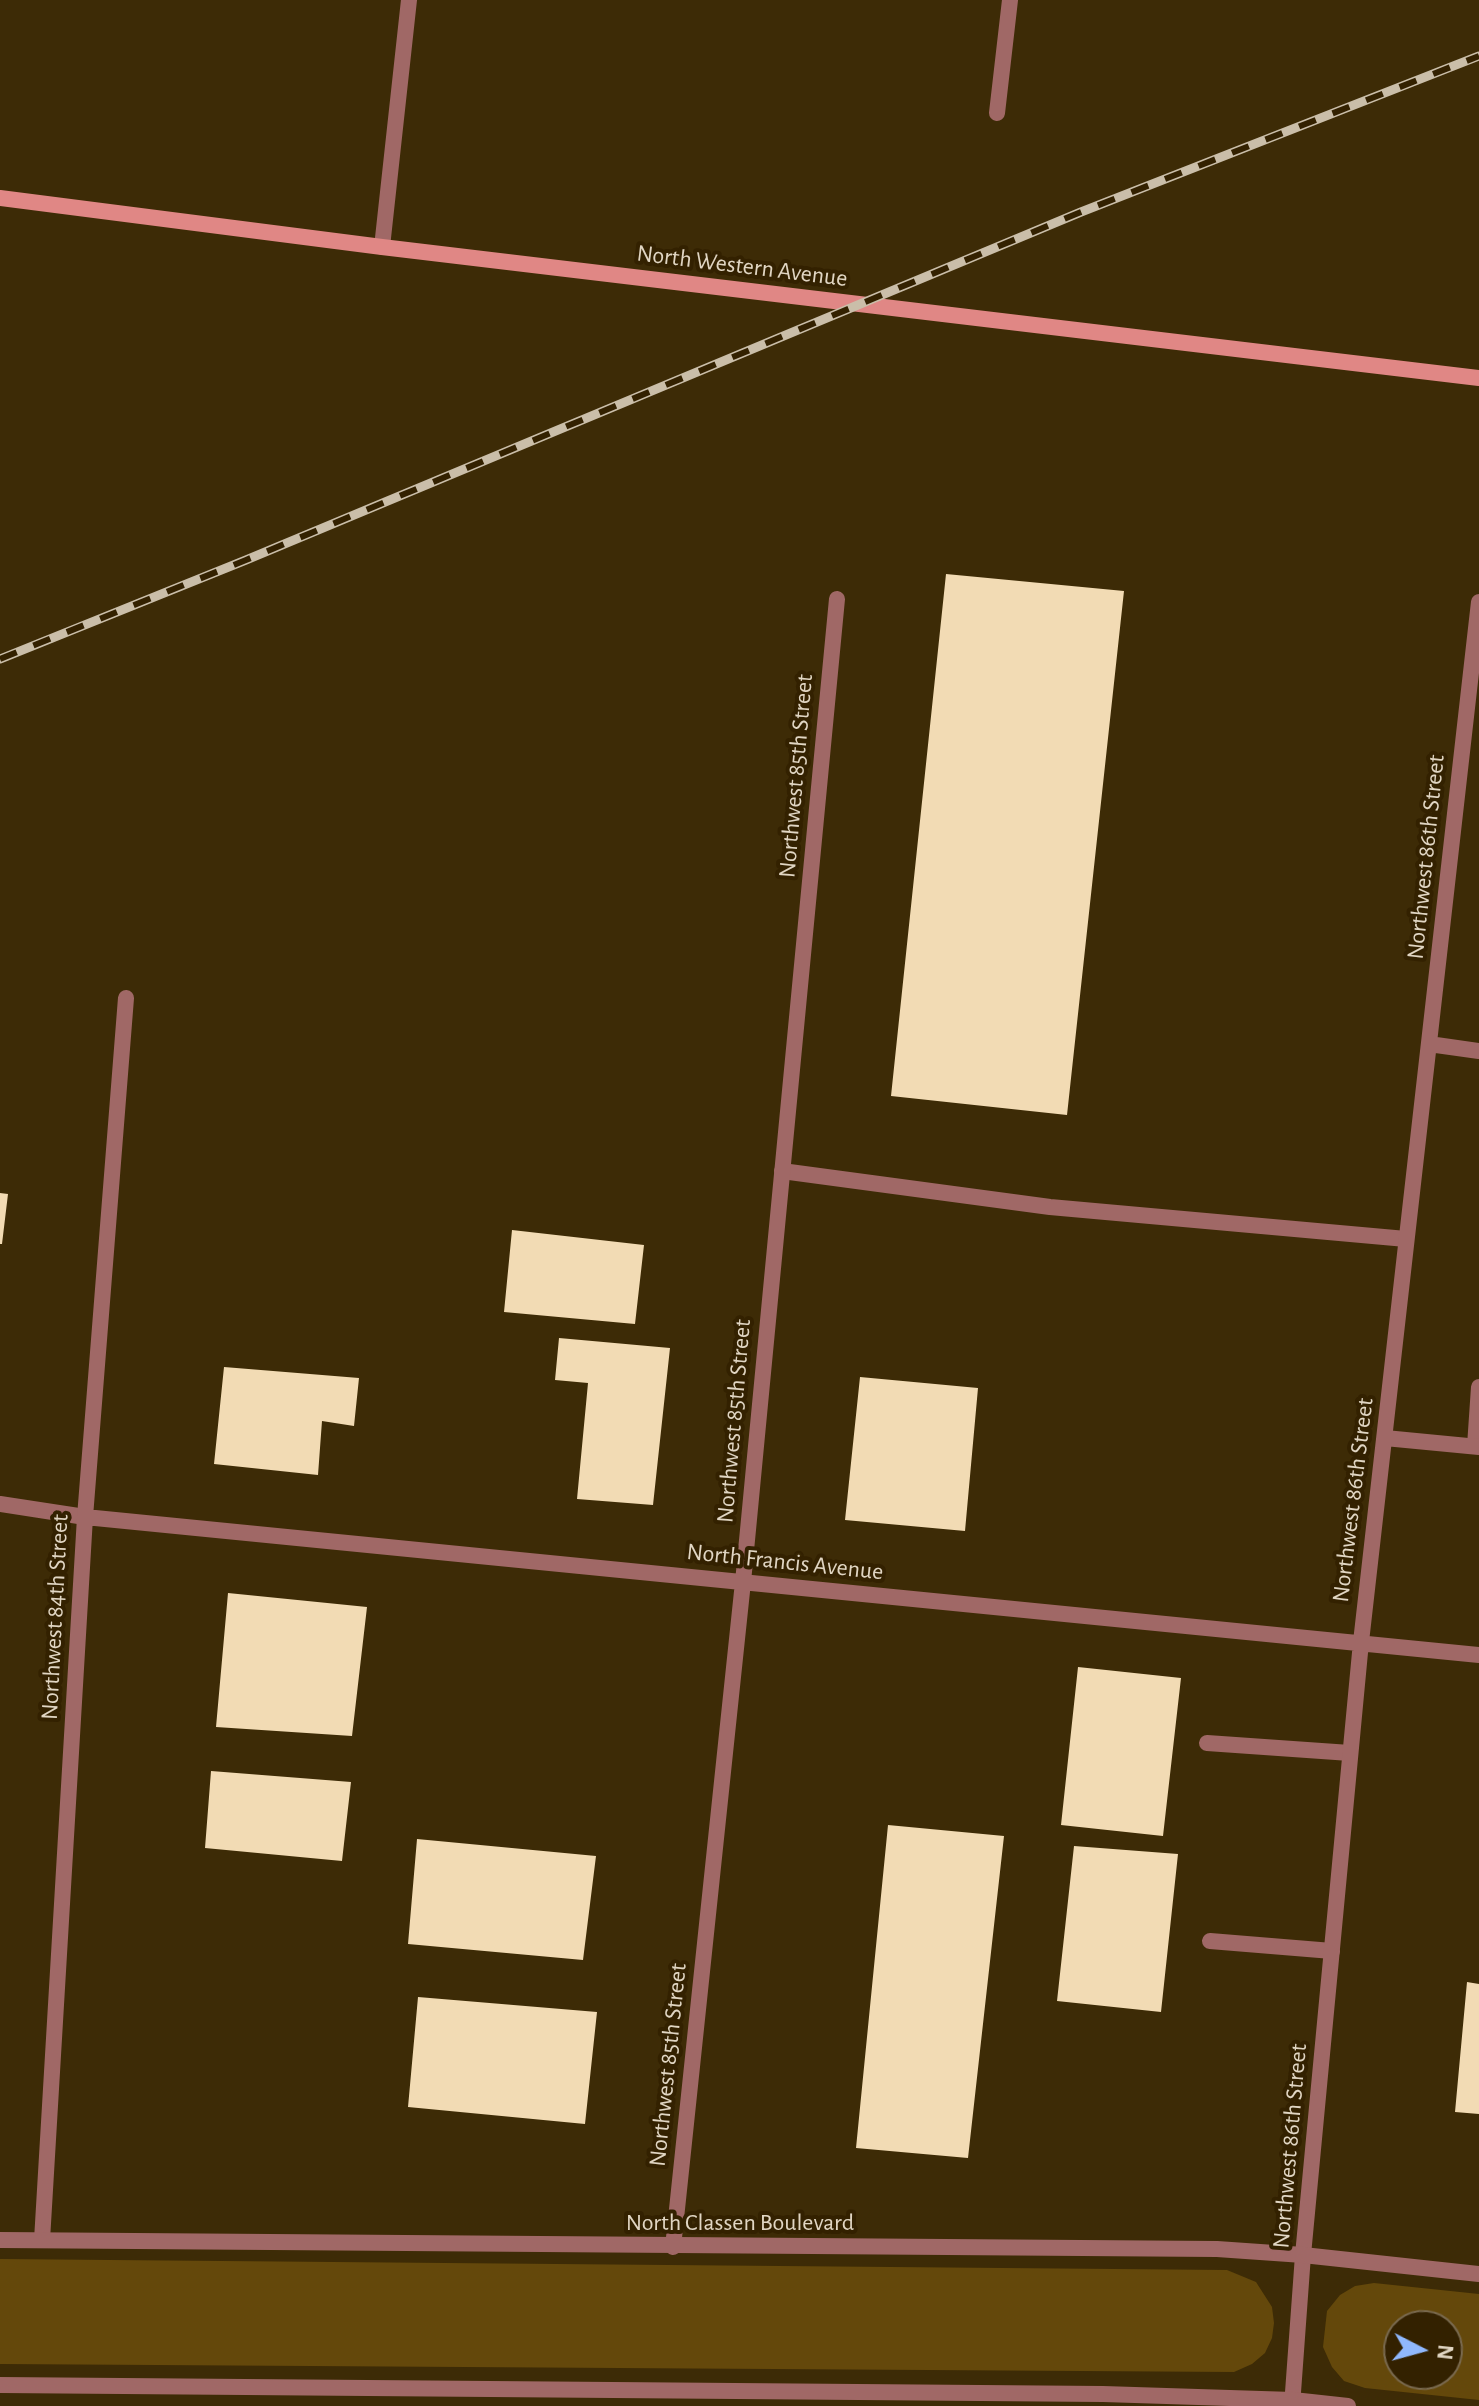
<!DOCTYPE html>
<style>
body{margin:0}
#map{position:relative;width:1479px;height:2406px;overflow:hidden;background:#3d2b06;font-family:"Alegreya Sans",sans-serif}
canvas{display:block}
.north{position:absolute;left:1383px;top:2310px;width:80px;height:80px;box-sizing:border-box;background:#332100;border:2px solid #79694e;border-radius:50%;rotate:96deg;font-size:22px;font-weight:700;line-height:32px;text-align:center;color:#e1d6c3}
.north::after{content:'';display:block;margin:auto;width:28px;height:36px;background:#90b8fd;clip-path:polygon(50% 0,100% 100%,50% 72%,0 100%)}
</style>
<div id="map">
<canvas width="1479" height="2406"></canvas>
<div class="north">N</div>
</div>
<script>
const ctx = document.querySelector('canvas').getContext('2d');
ctx.lineJoin = 'round';
function paint(path, color) {
  ctx.fillStyle = color;
  ctx.fill(path, 'evenodd');
}
function poly(rows) {
  const path = new Path2D();
  for (const r of rows) {
    path.moveTo(r[0], r[1]);
    for (let i = 2; i < r.length; i += 2) path.lineTo(r[i], r[i + 1]);
  }
  return path;
}
function strokePath(path, color, width, dash) {
  ctx.strokeStyle = color;
  ctx.lineWidth = width;
  ctx.lineCap = dash ? 'butt' : 'round';
  ctx.setLineDash(dash || []);
  ctx.stroke(path);
}
function label(font, color, halo, rows, align = 'center') {
  ctx.font = font + ' "Alegreya Sans",sans-serif';
  ctx.lineWidth = 8;
  ctx.setLineDash([]);
  ctx.textBaseline = 'middle';
  ctx.strokeStyle = halo;
  ctx.fillStyle = color;
  for (const [text, x, y, turn = 0] of rows) {
    ctx.save();
    ctx.translate(x, y);
    ctx.rotate((+turn || 0) * Math.PI / 180);
    ctx.textAlign = isNaN(turn) ? turn : align;
    if (halo) ctx.strokeText(text, 0, 0);
    ctx.fillText(text, 0, 0);
    ctx.restore();
  }
}
paint(poly([
 [0,2259,1227,2270,1256,2282,1272,2307,1274,2323,1272,2338,1265,2353,1252,2364,1234,2372,0,2364],
 [1374,2283,1479,2294,1479,2400,1365,2388,1344,2381,1332,2367,1323,2347,1327,2311,1340,2295,1355,2286],
 [1447,2326,1447,2374,1399,2374,1399,2326]
]), '#64480b');
paint(poly([
 [946,574,1124,591,1067,1115,891,1096],
 [0,1193,8,1194,2,1244,0,1244],
 [512,1230,644,1245,635,1324,504,1312],
 [559,1338,670,1348,653,1505,577,1499,588,1383,555,1380],
 [224,1367,359,1378,354,1426,322,1421,318,1475,214,1464],
 [860,1377,978,1388,965,1531,845,1520],
 [228,1593,367,1607,352,1736,216,1727],
 [1078,1667,1181,1678,1163,1836,1061,1825],
 [211,1771,351,1782,342,1861,205,1848],
 [888,1825,1004,1836,968,2158,856,2148],
 [417,1839,596,1856,583,1960,408,1944],
 [1074,1846,1178,1854,1161,2012,1057,2001],
 [1467,1982,1479,1984,1479,2114,1455,2112],
 [418,1997,597,2012,585,2124,408,2107]
]), '#f2dbb4');
strokePath(poly([
 [782,1171,1050,1207,1406,1239],
 [1475,1446,1479,1387],
 [0,1504,85,1517],
 [1207,1743,1350,1753],
 [1210,1941,1332,1951]
]), '#a06866', 16);
strokePath(poly([
 [997,113,1010,0],
 [382,247,409,0],
 [1429,1044,1479,1051],
 [1385,1438,1479,1447],
 [85,1517,1479,1655],
 [42,2240,85,1517,126,998],
 [673,2247,743,1582,837,599],
 [1292,2406,1303,2255,1361,1642,1479,602]
]), '#a06866', 16);
strokePath(poly([
 [0,2240,1217,2249,1303,2255,1479,2274],
 [0,2385,1103,2394,1293,2400,1348,2406]
]), '#a06866', 16);
strokePath(poly([
 [0,198,382,247,1479,378]
]), '#e08785', 16);
const rail = poly([
 [0,659,246,560,1081,212,1479,56]
]);
strokePath(rail, '#cabea9', 9);
strokePath(rail, '#332100', 6, [18]);
label('24px', '#e1d6c3', '#332100', [
 ["North Western Avenue",742,266,7],
 ["Northwest 85th Street",796,776,-85],
 ["Northwest 86th Street",1426,857,-84],
 ["Northwest 85th Street",734,1421,-85],
 ["Northwest 86th Street",1353,1500,-83],
 ["North Francis Avenue",785,1562,6],
 ["Northwest 84th Street",55,1617,-87],
 ["Northwest 85th Street",668,2065,-84],
 ["Northwest 86th Street",1290,2146,-85],
 ["North Classen Boulevard",740,2223]
]);
</script>
